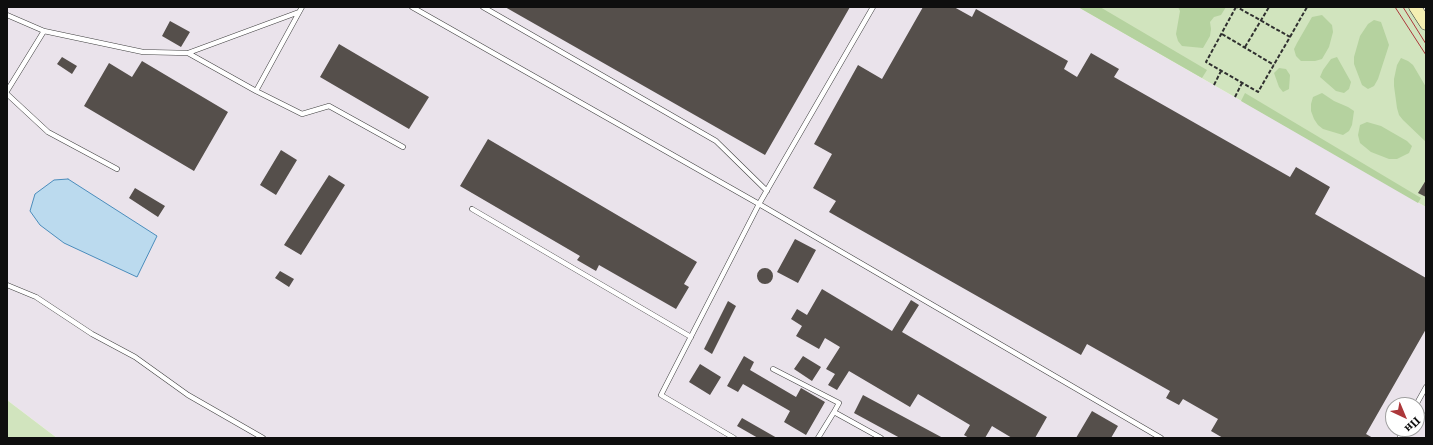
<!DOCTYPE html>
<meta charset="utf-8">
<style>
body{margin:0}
#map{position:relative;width:1433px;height:445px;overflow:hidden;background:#fdfbf0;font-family:"IBM Plex Serif",serif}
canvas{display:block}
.frame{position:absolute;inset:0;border:8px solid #0e0e0e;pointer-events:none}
.north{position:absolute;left:1385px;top:397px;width:40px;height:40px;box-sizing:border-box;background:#fff;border:1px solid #9f9f9f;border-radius:50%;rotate:136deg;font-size:11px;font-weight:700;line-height:16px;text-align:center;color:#0e0e0e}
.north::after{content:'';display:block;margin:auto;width:14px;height:18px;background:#ac373a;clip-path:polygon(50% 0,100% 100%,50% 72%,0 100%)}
</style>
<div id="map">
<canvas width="1433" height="445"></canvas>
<div class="frame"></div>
<div class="north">Пн</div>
</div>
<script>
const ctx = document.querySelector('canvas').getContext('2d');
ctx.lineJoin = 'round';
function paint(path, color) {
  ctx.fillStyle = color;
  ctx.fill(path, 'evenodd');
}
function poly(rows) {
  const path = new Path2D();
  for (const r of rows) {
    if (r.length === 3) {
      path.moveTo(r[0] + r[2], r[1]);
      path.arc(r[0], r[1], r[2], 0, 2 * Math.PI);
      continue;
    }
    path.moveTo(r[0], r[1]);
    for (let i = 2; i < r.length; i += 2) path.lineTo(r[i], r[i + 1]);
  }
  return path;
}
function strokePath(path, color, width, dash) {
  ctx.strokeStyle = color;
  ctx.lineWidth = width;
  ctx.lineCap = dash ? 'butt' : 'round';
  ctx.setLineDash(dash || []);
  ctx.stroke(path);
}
paint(poly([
 [7,7,1078,7,1426,207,1426,438,57,438,7,400],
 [1393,405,1417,405,1417,429,1393,429]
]), '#eae3eb');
paint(poly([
 [1078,7,1414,7,1426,24,1426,207],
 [7,400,57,438,7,438]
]), '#d1e4be');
paint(poly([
 [1078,7,1100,7,1207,70,1202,78],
 [1178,7,1226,7,1221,15,1214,17,1210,22,1211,29,1210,36,1203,48,1182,46,1178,41,1176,34,1180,11],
 [1322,15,1332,25,1333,32,1329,47,1322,59,1315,61,1301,61,1296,56,1294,49,1297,43,1312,17],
 [1374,20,1381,22,1389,45,1378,79,1374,86,1368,89,1362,85,1354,64,1354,57,1360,36,1368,24],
 [1337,57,1351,82,1349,89,1344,93,1336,91,1320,77,1323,70,1331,59],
 [1401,58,1408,61,1413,65,1426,87,1426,142,1403,120,1399,115,1397,108,1394,86,1394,79,1397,65],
 [1279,68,1286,69,1290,75,1289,89,1283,92,1279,87,1274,73],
 [1245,93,1421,198,1418,203,1241,101],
 [1322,93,1334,101,1348,107,1354,111,1352,125,1349,131,1343,135,1323,129,1318,125,1314,119,1311,111,1311,104,1313,97],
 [1367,122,1381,126,1407,141,1412,146,1409,153,1397,159,1389,159,1371,152,1360,143,1358,135,1360,125]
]), '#b5d29f');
const water = poly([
 [68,179,157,236,137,277,64,243,40,225,30,211,35,194,54,180,68,179]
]);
paint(water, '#bbdaee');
strokePath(water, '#4b8dbc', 1);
paint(poly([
 [505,7,850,7,765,155],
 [923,7,954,7,972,17,976,9,1068,61,1064,69,1077,77,1091,53,1119,69,1114,77,1290,177,1296,167,1330,187,1315,214,1426,278,1426,329,1366,434,1373,438,1223,438,1211,431,1218,419,1183,399,1179,405,1166,398,1170,391,1087,344,1081,355,829,212,836,201,813,188,832,154,814,144,858,65,882,79],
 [170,21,190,32,181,47,162,36],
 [339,44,429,97,409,129,320,77],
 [62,57,77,66,72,74,57,64],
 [142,61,228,112,194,171,84,106,109,63,132,77],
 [488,139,697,262,684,284,689,287,676,309,599,265,596,271,577,260,580,256,460,186],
 [281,150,297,160,276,195,260,185],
 [329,175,345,185,301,255,284,245],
 [1426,180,1426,197,1418,193],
 [135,188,165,206,158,217,129,198],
 [795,239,816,250,798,283,777,272],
 [765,276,8],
 [280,271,294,279,289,287,275,278],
 [822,289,892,331,911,300,919,305,902,332,1047,417,1035,438,1012,438,992,426,985,438,969,438,964,435,970,425,918,394,910,407,849,371,837,390,828,385,835,374,826,369,840,347,825,338,819,349,796,336,802,326,791,319,797,309,807,315],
 [728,301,736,306,712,354,704,349],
 [744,356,754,362,750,370,796,397,801,388,825,402,806,435,784,422,790,411,743,384,738,392,727,386],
 [803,356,821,367,812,381,794,369],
 [700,364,721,377,710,395,689,382],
 [863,395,943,438,900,438,854,413],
 [1092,411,1118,426,1111,438,1076,438],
 [742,418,777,438,758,438,737,426]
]), '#554f4b');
const service = poly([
 [302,7,256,91,302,114,329,106,403,147],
 [412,7,759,204,1161,438],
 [483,7,716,141,767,191],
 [7,15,44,31,143,52,188,53,299,12],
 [188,53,256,91],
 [7,91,44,31],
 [7,94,48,132,117,169],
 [472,209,691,337],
 [7,285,36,297,92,334,135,357,188,395,263,438],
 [773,369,839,403,834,412],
 [1416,405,1426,387],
 [1417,411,1426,417],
 [734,438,661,395,759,204,873,7],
 [818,438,834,412,881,438],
 [1400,438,1400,434,1403,429]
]);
const secondary = poly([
 [1415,7,1426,24]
]);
strokePath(service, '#414141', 5.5);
strokePath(secondary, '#303030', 13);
strokePath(poly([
 [1236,7,1206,62,1258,92,1290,37,1237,7],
 [1222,34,1274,65],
 [1290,37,1307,7],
 [1245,47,1269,7],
 [1214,85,1221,71],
 [1235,97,1242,83]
]), '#303030', 2, [4, 2]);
strokePath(service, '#fff', 4.5);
strokePath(secondary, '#f5efb3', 12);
strokePath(poly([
 [1395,7,1426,55],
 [1403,7,1426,44]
]), '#ac373a', 1);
</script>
